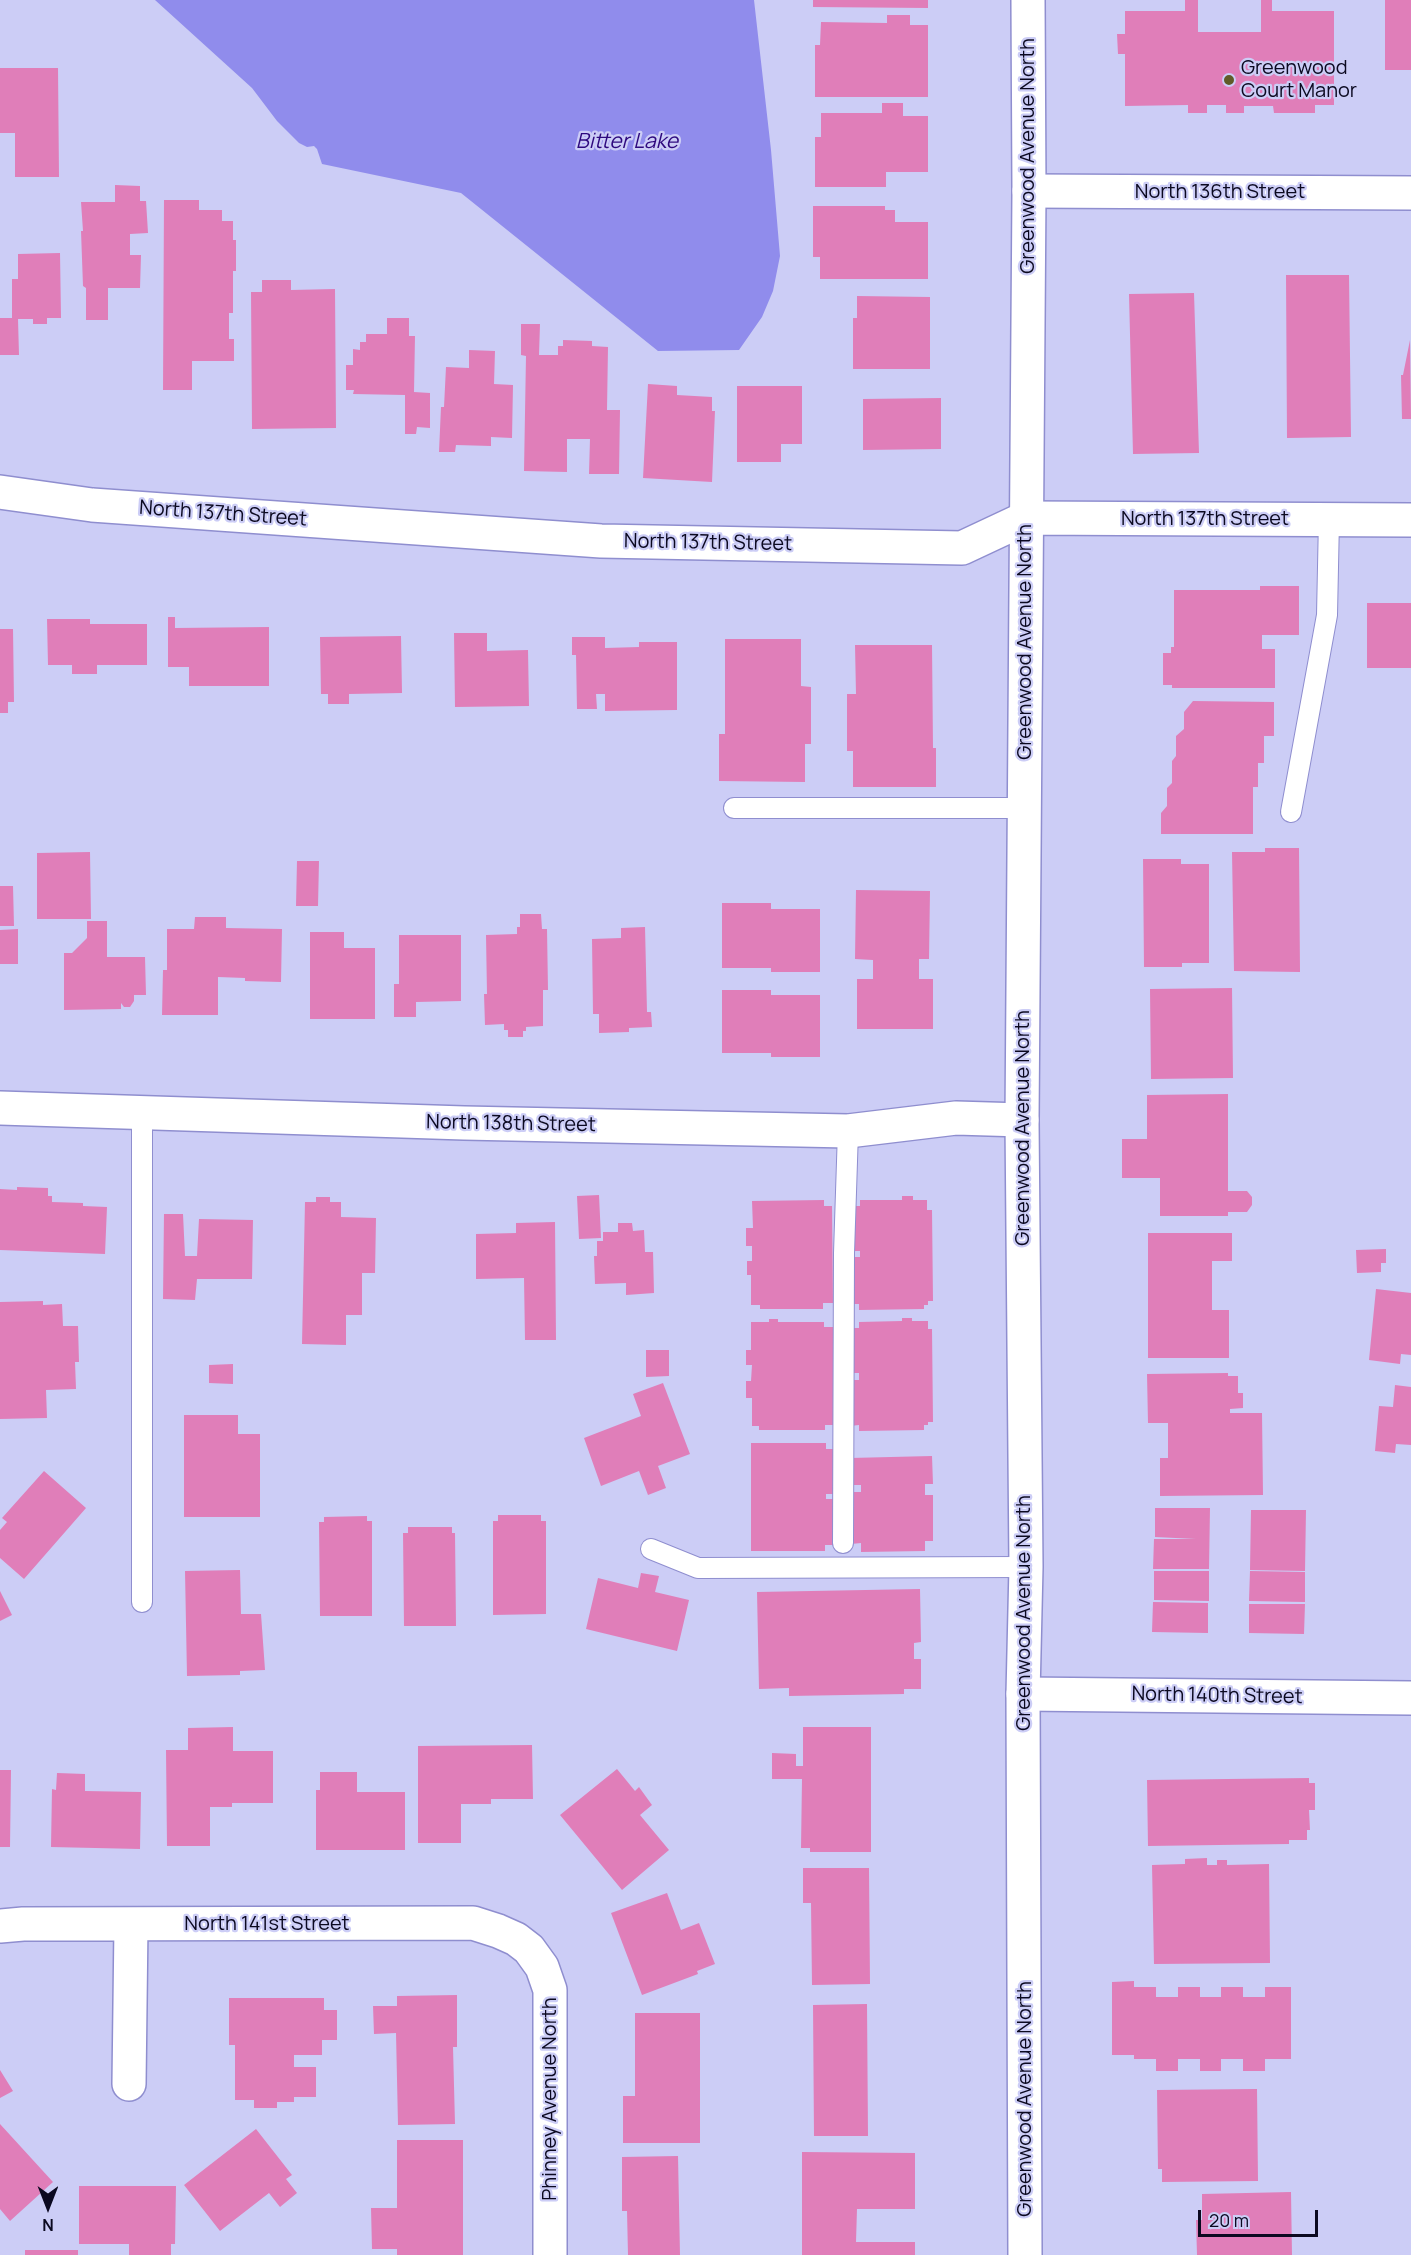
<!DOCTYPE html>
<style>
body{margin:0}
#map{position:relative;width:1411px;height:2255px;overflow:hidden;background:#cccdf6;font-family:Manrope,sans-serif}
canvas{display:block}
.north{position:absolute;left:18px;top:2177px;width:60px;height:60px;-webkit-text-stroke:4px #cccdf6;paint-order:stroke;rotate:180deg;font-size:16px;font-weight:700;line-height:24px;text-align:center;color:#0b0920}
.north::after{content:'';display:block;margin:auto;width:21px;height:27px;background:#0b0920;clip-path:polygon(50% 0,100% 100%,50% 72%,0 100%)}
.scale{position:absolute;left:1198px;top:2210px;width:120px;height:27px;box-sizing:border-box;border:3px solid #0b0920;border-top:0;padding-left:8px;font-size:18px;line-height:21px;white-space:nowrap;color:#0b0920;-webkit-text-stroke:4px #cccdf6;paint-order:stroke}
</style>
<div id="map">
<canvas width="1411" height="2255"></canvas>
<div class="north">N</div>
<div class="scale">20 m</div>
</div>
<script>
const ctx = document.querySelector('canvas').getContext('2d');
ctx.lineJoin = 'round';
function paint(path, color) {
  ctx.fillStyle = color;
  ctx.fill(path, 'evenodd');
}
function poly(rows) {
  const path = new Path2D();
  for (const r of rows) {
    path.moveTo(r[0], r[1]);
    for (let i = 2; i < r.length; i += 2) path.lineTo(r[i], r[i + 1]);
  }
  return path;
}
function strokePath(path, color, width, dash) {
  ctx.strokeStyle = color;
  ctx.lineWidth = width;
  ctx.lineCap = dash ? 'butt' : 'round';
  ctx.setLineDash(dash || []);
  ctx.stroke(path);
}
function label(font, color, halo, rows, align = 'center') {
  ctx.font = font + ' Manrope,sans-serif';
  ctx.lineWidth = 4.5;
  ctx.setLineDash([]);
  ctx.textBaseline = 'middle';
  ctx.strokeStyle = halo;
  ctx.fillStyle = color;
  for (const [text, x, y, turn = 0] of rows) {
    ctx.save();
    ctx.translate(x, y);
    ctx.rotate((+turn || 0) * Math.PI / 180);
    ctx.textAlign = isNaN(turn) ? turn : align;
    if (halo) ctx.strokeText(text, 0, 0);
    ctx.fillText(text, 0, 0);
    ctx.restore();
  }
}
paint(poly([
 [155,0,754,0,771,150,780,256,773,291,762,317,739,350,658,351,461,193,322,164,317,149,314,146,307,147,299,143,277,121,252,88]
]), '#908cec');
paint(poly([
 [813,0,928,0,928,8,813,7],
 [1185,0,1198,0,1198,32,1261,32,1261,0,1272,0,1272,11,1334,11,1334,105,1315,105,1315,113,1274,113,1273,106,1244,106,1244,113,1226,113,1226,105,1207,105,1207,113,1188,113,1188,105,1125,106,1125,54,1118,54,1117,34,1125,34,1125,11,1185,11],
 [1385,0,1411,0,1411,70,1385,70],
 [887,15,910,15,910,25,928,25,928,97,815,97,815,45,820,45,821,22,887,23],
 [0,68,58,68,59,177,15,177,15,133,0,133],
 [882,103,903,103,903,116,928,116,928,172,886,172,886,187,815,187,815,137,821,137,821,113,882,113],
 [115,185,140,186,140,201,146,201,148,233,130,234,130,255,141,255,140,288,108,288,108,320,86,320,86,288,83,286,81,231,83,231,81,202,115,202],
 [164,200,199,200,199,210,222,210,222,221,233,221,233,240,236,240,236,271,233,271,233,313,229,313,229,339,234,339,234,361,192,361,192,390,163,390],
 [813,206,885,206,885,210,895,210,895,222,928,222,928,279,820,279,820,257,813,257],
 [60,253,61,318,47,318,47,324,33,324,33,319,18,319,19,355,0,355,0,318,12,318,12,279,18,279,18,254],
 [1286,275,1349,275,1351,437,1287,438],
 [262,280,291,280,291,290,335,289,336,428,252,429,251,292,262,292],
 [1194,293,1199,453,1133,454,1129,294],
 [857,296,930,297,930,369,853,369,853,318,857,318],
 [387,318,409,318,409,336,415,336,414,392,430,393,430,428,417,427,416,434,405,434,405,395,353,394,354,390,346,390,346,365,353,365,353,349,360,350,360,342,366,342,366,334,387,334],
 [521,324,540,324,539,355,558,355,558,346,563,346,563,340,592,341,592,346,608,347,607,410,620,410,619,474,589,474,590,439,567,439,567,472,524,471,526,356,521,355],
 [1410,340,1411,419,1402,419,1401,375,1403,375],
 [469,350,495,351,494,384,513,385,512,438,491,437,491,446,456,445,455,452,439,452,441,407,444,407,446,367,469,368],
 [648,384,677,386,677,395,712,397,712,411,715,411,712,482,643,478],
 [737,386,802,386,802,444,781,444,781,462,737,462],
 [941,398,941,449,863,450,863,399],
 [1260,586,1299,586,1299,635,1262,635,1262,649,1275,649,1275,688,1172,688,1172,685,1163,685,1163,653,1171,653,1171,647,1174,647,1174,590,1260,590],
 [1367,603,1411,603,1411,668,1367,668],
 [168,617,175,617,175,628,269,627,269,686,189,686,189,667,168,667],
 [47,619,90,619,90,624,147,624,147,665,97,665,97,674,72,674,72,665,48,665],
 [0,629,13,629,14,702,8,702,8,713,0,713],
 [454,633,487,633,487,651,528,650,529,706,455,707],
 [401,636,402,693,349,694,349,704,328,704,328,694,321,694,320,637],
 [572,637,605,637,605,648,639,647,639,642,677,642,677,710,605,711,605,694,596,694,597,709,577,709,576,655,572,655],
 [725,639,801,639,801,686,811,687,811,744,805,744,805,782,719,781,719,734,725,734],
 [855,645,932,645,933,748,936,748,936,787,853,787,853,751,847,751,847,694,856,694],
 [1193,701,1274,702,1274,736,1264,736,1264,763,1258,763,1258,787,1253,787,1253,834,1161,834,1161,813,1167,806,1167,788,1172,783,1172,761,1176,756,1176,736,1184,729,1184,712],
 [1265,848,1299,848,1300,972,1234,971,1232,852,1265,852],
 [90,852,91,919,37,919,37,853],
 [1143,859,1181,859,1181,864,1209,864,1209,963,1182,963,1182,967,1144,967],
 [297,861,319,861,318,906,296,906],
 [0,886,13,886,14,926,0,926],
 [856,890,930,891,929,959,919,959,919,979,933,979,933,1029,857,1029,857,979,873,979,873,960,855,959],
 [722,903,771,903,771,909,820,909,820,972,771,972,771,968,722,968],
 [520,914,541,914,542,929,547,929,548,990,543,990,543,1026,526,1027,526,1031,523,1031,523,1037,508,1037,508,1030,504,1030,504,1024,485,1025,484,994,487,994,486,935,517,934,517,927,520,927],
 [195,917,226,917,226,928,282,929,281,982,245,981,245,978,218,977,218,1015,162,1015,163,970,167,970,167,929,194,929],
 [87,921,107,921,107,957,145,957,146,995,134,995,134,1001,130,1007,124,1007,121,1003,121,1009,64,1010,64,953,72,953,87,938],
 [645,927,647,1012,651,1012,652,1027,629,1028,629,1032,599,1033,599,1014,593,1014,592,939,621,938,621,928],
 [18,929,18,964,0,964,0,930],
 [310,932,344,932,344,948,375,948,375,1019,310,1019],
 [399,935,461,935,461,1001,416,1002,416,1017,394,1017,394,984,399,984],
 [1232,988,1233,1078,1151,1079,1150,989],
 [722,990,771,990,771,995,820,995,820,1057,771,1057,771,1053,722,1053],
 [1228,1094,1228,1191,1247,1191,1252,1197,1252,1205,1247,1212,1228,1212,1228,1216,1160,1216,1160,1178,1122,1178,1122,1139,1147,1139,1147,1095],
 [17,1187,48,1188,48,1196,52,1196,52,1202,83,1203,83,1206,107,1207,105,1254,0,1250,0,1189,17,1190],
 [599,1195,601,1238,579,1239,577,1196],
 [902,1196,913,1196,913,1200,927,1200,927,1210,932,1210,933,1301,928,1301,928,1305,924,1305,924,1309,859,1310,859,1304,852,1304,852,1257,860,1257,860,1251,851,1251,851,1206,860,1206,860,1200,902,1200],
 [316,1197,330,1197,330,1202,341,1202,341,1217,376,1218,375,1273,362,1273,362,1315,346,1315,346,1345,302,1344,305,1202,316,1202],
 [824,1200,824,1206,832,1206,833,1303,823,1303,823,1309,760,1309,760,1305,751,1305,751,1275,747,1275,747,1261,752,1261,752,1246,746,1246,746,1228,753,1228,752,1201],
 [164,1214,183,1214,185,1256,197,1256,199,1219,253,1220,252,1279,197,1279,195,1300,163,1299],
 [555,1222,556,1340,525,1340,524,1278,476,1279,476,1234,516,1233,516,1223],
 [618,1223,632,1223,633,1231,644,1230,645,1252,653,1252,654,1293,626,1295,626,1283,595,1284,594,1256,597,1256,597,1241,603,1241,603,1232,618,1232],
 [1148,1233,1232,1233,1232,1261,1212,1261,1212,1310,1229,1310,1229,1358,1148,1358],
 [1386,1249,1386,1263,1381,1263,1381,1272,1357,1273,1356,1250],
 [1376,1289,1411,1293,1411,1355,1401,1354,1400,1364,1369,1360],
 [43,1301,43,1305,62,1304,63,1326,78,1326,79,1362,75,1362,76,1389,46,1390,47,1418,0,1419,0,1302],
 [902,1318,912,1318,912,1321,928,1321,928,1329,932,1329,933,1422,928,1422,928,1425,924,1425,924,1430,859,1431,859,1425,850,1426,850,1380,859,1380,859,1373,849,1373,849,1328,859,1328,859,1322,902,1321],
 [769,1319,778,1319,778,1322,824,1322,824,1327,833,1327,833,1425,825,1425,825,1430,759,1430,759,1426,752,1426,752,1398,746,1398,746,1381,751,1381,752,1365,746,1365,746,1350,751,1350,751,1322,769,1322],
 [646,1350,669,1350,669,1376,646,1377],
 [233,1364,233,1384,209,1383,209,1365],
 [1228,1373,1228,1376,1238,1376,1238,1393,1243,1393,1243,1408,1230,1409,1230,1413,1262,1413,1263,1495,1160,1496,1160,1458,1168,1458,1168,1423,1148,1423,1147,1374],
 [663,1383,690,1454,658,1466,666,1488,648,1495,639,1471,601,1486,584,1438,641,1416,633,1394],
 [1395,1385,1411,1387,1411,1445,1396,1444,1395,1453,1375,1451,1379,1406,1393,1407],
 [184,1415,238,1415,238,1434,260,1434,260,1517,184,1517],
 [751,1443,826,1443,826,1449,834,1449,834,1494,826,1494,826,1499,835,1499,835,1545,825,1545,825,1551,751,1551],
 [932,1456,933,1484,925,1484,925,1495,933,1495,933,1541,925,1541,925,1551,861,1552,861,1543,851,1544,850,1492,861,1492,861,1485,850,1485,850,1458],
 [44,1471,86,1508,24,1579,0,1558,0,1530,7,1522,2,1518],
 [1155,1508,1210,1508,1209,1569,1153,1569,1154,1539,1196,1539,1155,1537],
 [1251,1510,1306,1510,1305,1571,1250,1570],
 [498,1515,541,1515,541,1521,546,1521,546,1614,493,1615,493,1521,498,1521],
 [367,1516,367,1521,372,1521,372,1616,320,1616,319,1522,324,1522,324,1517],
 [408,1527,452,1527,452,1533,455,1533,456,1626,404,1626,403,1533,408,1533],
 [240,1570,241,1614,261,1614,265,1670,240,1671,240,1675,187,1676,185,1571],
 [1154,1571,1209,1571,1209,1601,1154,1600],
 [1250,1571,1305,1572,1305,1602,1249,1601],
 [641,1573,659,1576,655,1592,689,1600,677,1651,586,1629,598,1578,638,1588],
 [920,1589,921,1642,914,1643,914,1659,921,1659,921,1689,904,1689,904,1694,789,1696,789,1688,759,1689,757,1592],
 [0,1591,12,1615,0,1621],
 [1153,1602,1208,1603,1208,1633,1152,1632],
 [1249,1604,1305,1604,1304,1634,1249,1633],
 [233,1727,233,1751,273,1751,273,1803,232,1803,232,1807,210,1807,210,1846,167,1846,166,1750,188,1750,188,1728],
 [803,1727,871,1727,871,1852,810,1852,810,1848,801,1848,802,1779,772,1779,772,1753,796,1754,796,1766,803,1766],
 [532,1745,533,1799,491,1799,491,1804,461,1804,461,1843,418,1843,418,1746],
 [617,1769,635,1791,639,1787,652,1805,640,1815,669,1850,622,1890,560,1815],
 [0,1770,11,1770,10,1847,0,1847],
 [320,1772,357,1772,357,1792,405,1792,405,1850,316,1850,316,1790,320,1790],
 [57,1773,85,1774,85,1791,141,1792,140,1849,51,1847,52,1789,56,1790],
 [1309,1778,1309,1783,1315,1783,1315,1810,1309,1810,1310,1830,1307,1830,1307,1840,1289,1840,1289,1844,1148,1846,1147,1780],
 [1207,1858,1207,1865,1217,1865,1217,1860,1227,1860,1227,1865,1269,1864,1270,1963,1154,1964,1152,1865,1185,1864,1185,1859],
 [803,1868,869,1868,870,1984,812,1985,811,1903,803,1903],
 [667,1893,681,1930,699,1923,715,1964,697,1971,698,1974,642,1995,611,1913],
 [1134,1981,1134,1987,1156,1987,1156,1997,1178,1997,1178,1987,1200,1987,1200,1997,1221,1997,1221,1987,1243,1987,1243,1997,1265,1997,1265,1987,1291,1987,1291,2059,1265,2059,1265,2071,1243,2071,1243,2059,1221,2059,1221,2071,1200,2071,1200,2059,1178,2059,1178,2071,1156,2071,1156,2059,1134,2059,1134,2055,1112,2055,1112,1982],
 [457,1995,457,2047,453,2047,455,2124,398,2125,396,2033,374,2034,373,2006,397,2006,397,1996],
 [229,1998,324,1998,324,2010,337,2010,337,2040,322,2040,322,2055,294,2055,294,2067,316,2067,316,2097,294,2097,294,2102,277,2102,277,2108,254,2108,254,2100,235,2100,235,2045,229,2045],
 [867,2004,868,2136,814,2136,813,2005],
 [635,2013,700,2013,700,2143,623,2143,623,2096,635,2096],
 [0,2070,13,2091,0,2098],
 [1257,2089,1258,2181,1162,2182,1162,2169,1158,2169,1157,2090],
 [0,2124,53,2182,10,2221,0,2209],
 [256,2129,292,2175,286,2179,297,2193,280,2207,269,2193,220,2231,184,2185],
 [397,2140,463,2140,463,2255,397,2255,397,2249,372,2249,371,2208,397,2208],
 [802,2152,915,2153,915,2209,857,2209,856,2242,915,2242,915,2255,802,2255],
 [678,2156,680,2255,628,2255,627,2211,622,2211,622,2157],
 [79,2186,176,2186,175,2244,171,2244,171,2255,129,2255,129,2244,79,2244],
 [1291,2192,1292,2255,1197,2255,1196,2220,1202,2220,1202,2194],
 [25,2250,78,2250,78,2255,25,2255]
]), '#e07eb9');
const lane = poly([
 [734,808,1024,808],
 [1291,812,1327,615,1329,519],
 [142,1113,142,1602],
 [843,1543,844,1253,848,1131],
 [651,1549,698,1568,1026,1567]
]);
const street = poly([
 [1029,191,1411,193],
 [0,492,92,505,601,541,962,548,1026,518,1411,520],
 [0,1108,464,1123,848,1131,956,1118,1022,1120],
 [1023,1694,1411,1698],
 [0,1926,23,1924,473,1923,498,1931,516,1939,529,1949,542,1967,550,1990,550,2255],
 [129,2084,131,1925]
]);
const secondary = poly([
 [1025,2255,1023,1694,1026,1567,1022,1120,1029,191,1028,0]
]);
strokePath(lane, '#8f8ecf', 22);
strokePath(street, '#8f8ecf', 36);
strokePath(secondary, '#8f8ecf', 36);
strokePath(lane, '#fff', 20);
strokePath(street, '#fff', 33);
strokePath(secondary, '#fff', 33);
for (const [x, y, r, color] of [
 [1229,80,6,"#605b28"]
]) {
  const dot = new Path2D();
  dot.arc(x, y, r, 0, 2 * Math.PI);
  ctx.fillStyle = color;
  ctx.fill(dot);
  strokePath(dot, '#cccdf6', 2);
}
label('20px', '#0b0920', '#cccdf6', [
 ["Greenwood",1241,68],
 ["Court Manor",1241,91]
], 'left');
label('20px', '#0b0920', '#cccdf6', [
 ["Greenwood Avenue North",1028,156,-90],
 ["North 136th Street",1220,192],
 ["North 137th Street",223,514,4],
 ["North 137th Street",1205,519],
 ["North 137th Street",708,543,1],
 ["Greenwood Avenue North",1025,642,-90],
 ["North 138th Street",511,1124,1],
 ["Greenwood Avenue North",1023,1128,-90],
 ["Greenwood Avenue North",1024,1613,-90],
 ["North 140th Street",1217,1696,1],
 ["North 141st Street",267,1924],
 ["Phinney Avenue North",550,2099,-90],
 ["Greenwood Avenue North",1025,2099,-90]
]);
label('italic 21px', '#2e097e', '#cccdf6', [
 ["Bitter Lake",627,142]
]);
</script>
